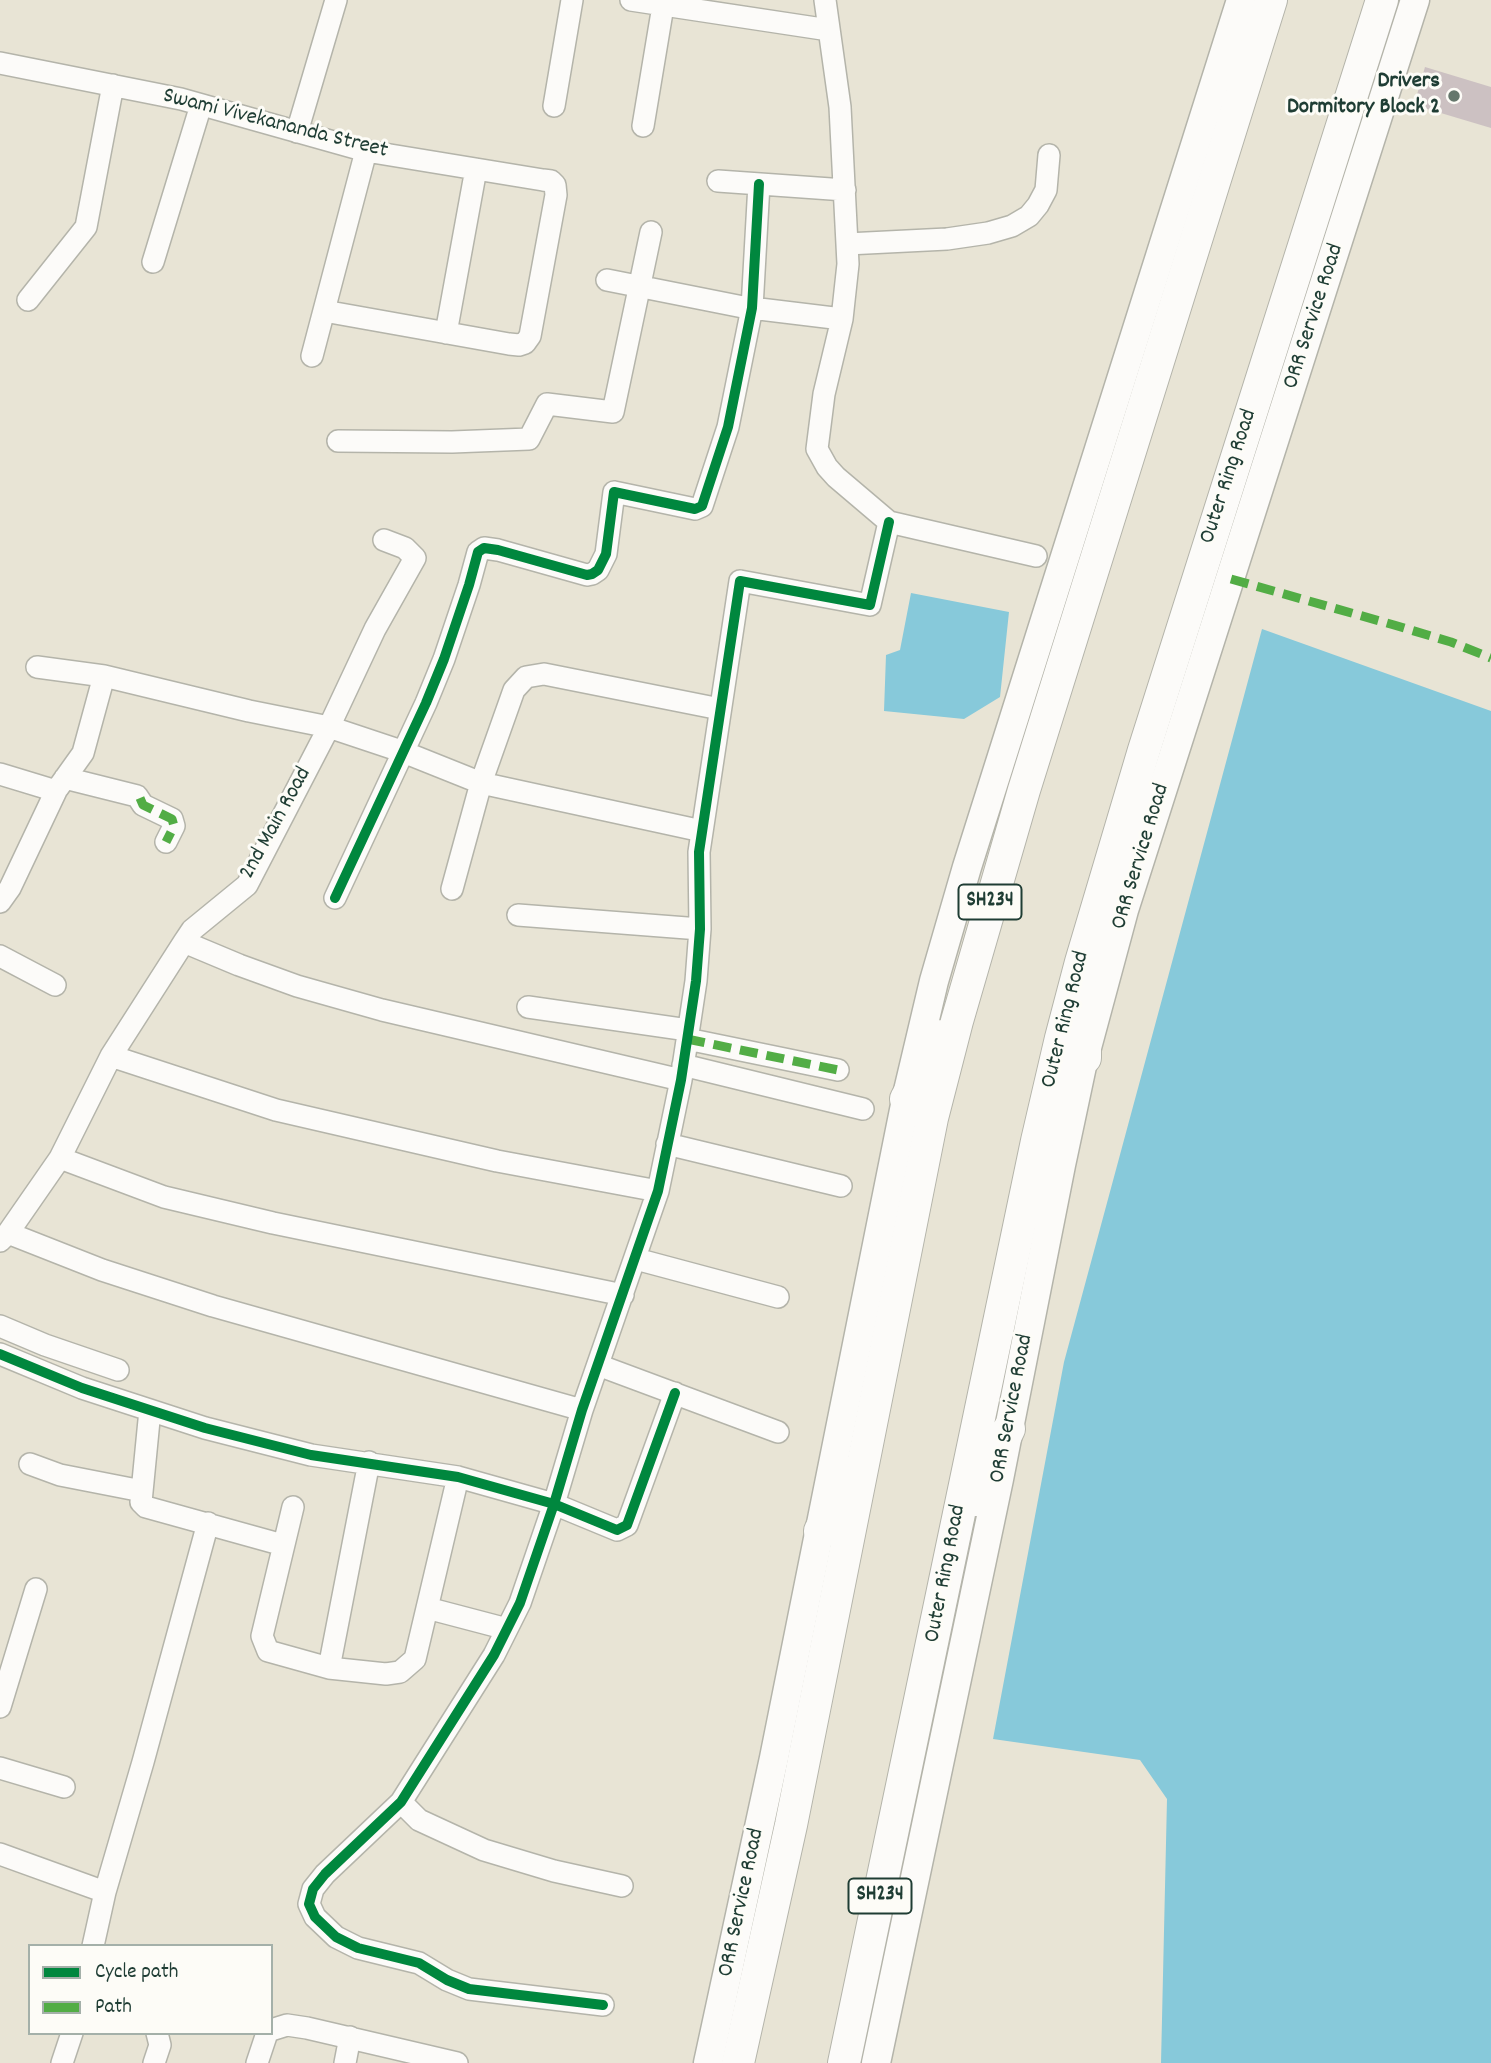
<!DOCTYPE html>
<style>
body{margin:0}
#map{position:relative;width:1491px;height:2063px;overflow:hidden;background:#e8e4d5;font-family:Dekko,sans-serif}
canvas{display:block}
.legend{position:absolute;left:28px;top:1944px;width:245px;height:91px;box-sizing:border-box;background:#fdfcf7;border:2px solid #a4b0a9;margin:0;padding:9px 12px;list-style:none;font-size:21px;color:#1f3d34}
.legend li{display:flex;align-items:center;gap:14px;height:35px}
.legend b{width:35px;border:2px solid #a4b0a9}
</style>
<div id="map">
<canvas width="1491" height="2063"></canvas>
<ul class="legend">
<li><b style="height:9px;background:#00873e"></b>Cycle path</li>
<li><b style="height:9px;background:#52ad45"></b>Path</li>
</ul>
</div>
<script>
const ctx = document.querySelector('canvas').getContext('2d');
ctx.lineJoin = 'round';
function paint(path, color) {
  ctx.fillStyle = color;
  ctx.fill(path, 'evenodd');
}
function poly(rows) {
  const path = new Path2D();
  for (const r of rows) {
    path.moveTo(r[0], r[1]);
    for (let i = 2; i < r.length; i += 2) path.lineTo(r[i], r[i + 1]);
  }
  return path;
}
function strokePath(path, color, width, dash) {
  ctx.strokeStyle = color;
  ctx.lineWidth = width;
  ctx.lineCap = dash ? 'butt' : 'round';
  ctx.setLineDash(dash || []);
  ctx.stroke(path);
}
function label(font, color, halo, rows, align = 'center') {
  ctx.font = font + ' Dekko,sans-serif';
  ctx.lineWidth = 6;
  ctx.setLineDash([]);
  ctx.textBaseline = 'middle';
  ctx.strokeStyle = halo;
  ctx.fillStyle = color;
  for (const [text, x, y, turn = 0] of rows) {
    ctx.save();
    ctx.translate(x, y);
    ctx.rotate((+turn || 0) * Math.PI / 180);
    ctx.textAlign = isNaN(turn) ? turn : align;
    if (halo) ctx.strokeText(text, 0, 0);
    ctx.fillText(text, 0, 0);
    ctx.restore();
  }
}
paint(poly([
 [911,593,1009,612,1000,697,964,719,884,711,886,655,900,650],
 [1262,629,1491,711,1491,2063,1161,2063,1167,1799,1140,1760,993,1739,1064,1362]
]), '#87c9da');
paint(poly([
 [1425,67,1491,87,1491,128,1414,105]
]), '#ccc1c2');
const minor = poly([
 [631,0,829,30],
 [825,0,840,107,848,264,842,319,824,394,817,449,827,467,836,477,889,522,1036,556],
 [0,63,181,99,366,151,543,180,551,181,555,185,556,195,530,336,525,343,519,345,509,344,324,311],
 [554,106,572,0],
 [643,126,663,6],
 [297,132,336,0],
 [718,181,845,190],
 [847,244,947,239,988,233,1012,226,1029,216,1038,205,1046,190,1049,155],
 [153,262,201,105],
 [607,280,743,307,842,319],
 [28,300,86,227,113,85],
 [446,333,476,169],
 [312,356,366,151],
 [338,441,452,442,529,439,547,404,613,412,651,232],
 [37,667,104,676,249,711,329,727,401,751,481,783,702,831],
 [0,774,56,791,10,888,0,902],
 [65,778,137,796,143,805,172,819,174,826,166,842],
 [58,788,83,753,104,676],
 [452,889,481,783,514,690,526,677,544,674,720,709],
 [335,898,426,703,444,659,469,585,478,552,484,548,498,550,587,575,592,574,598,570,606,554,614,492,695,509,702,506,728,427,752,308,759,184],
 [518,915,700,929],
 [184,942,239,965,297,986,382,1010,681,1080],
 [0,956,55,985],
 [528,1007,688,1030],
 [687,1039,838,1070],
 [111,1056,276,1110,497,1161,658,1191],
 [683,1065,863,1109],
 [667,1144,841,1186],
 [60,1158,164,1197,273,1223,623,1295],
 [8,1233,102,1270,213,1306,582,1410],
 [0,1241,8,1233,60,1158,111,1056,184,942,192,930,247,885,329,727,375,629,415,558,405,548,384,540],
 [636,1259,778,1297],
 [0,1326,45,1345,118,1370],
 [0,1354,82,1388,205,1428,311,1455,458,1477,554,1504,582,1410,658,1191,681,1080,696,981,700,929,699,852,740,581,870,605,889,522],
 [598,1365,778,1432],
 [150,1410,141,1502,146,1507,283,1545],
 [30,1464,60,1475,142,1491],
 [293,1507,262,1636,268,1651,329,1668,386,1674,400,1672,415,1659,458,1477],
 [427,1608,507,1629],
 [329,1668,369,1462],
 [0,1707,36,1589],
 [0,1768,64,1787],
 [401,1802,419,1820,484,1850,554,1871,622,1886],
 [0,1854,105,1892],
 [93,1946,105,1892,143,1762,208,1523],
 [603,2005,469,1989,447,1980,419,1963,358,1948,336,1937,315,1917,309,1904,313,1889,325,1874,401,1802,494,1655,520,1603,554,1504,617,1530,627,1525,675,1393],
 [271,2030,287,2025,307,2028,457,2063],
 [62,2063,72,2033],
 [154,2063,160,2045,157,2033],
 [257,2063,267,2033],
 [345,2063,350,2037]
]);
const major = poly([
 [708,2063,774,1758,907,1095,934,981,967,867,1241,0],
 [876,2063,999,1479,1061,1165,1082,1066,1124,910,1415,0]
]);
const highway = poly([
 [1085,1058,1085,993],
 [906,1099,941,1036],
 [974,1500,1009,1429],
 [820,1531,850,1474],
 [738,2063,791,1825,932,1118,957,1021,1024,790,1271,0],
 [844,2063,1037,1141,1061,1038,1081,962,1144,750,1382,0]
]);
strokePath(minor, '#b4b4aa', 24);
strokePath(major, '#b4b4aa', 31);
strokePath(highway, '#b4b4aa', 34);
strokePath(minor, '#fcfbf9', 21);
strokePath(major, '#fcfbf9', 28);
strokePath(highway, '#fcfbf9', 32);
strokePath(poly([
 [1231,579,1394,625,1451,642,1491,658],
 [140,798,143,805,172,819,174,826,166,842],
 [687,1039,838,1070]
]), '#52ad45', 9, [18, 9]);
strokePath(poly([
 [335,898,426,703,444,659,469,585,478,552,484,548,498,550,587,575,592,574,598,570,606,554,614,492,695,509,702,506,728,427,752,308,759,184],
 [0,1354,82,1388,205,1428,311,1455,458,1477,554,1504,582,1410,658,1191,681,1080,696,981,700,929,699,852,740,581,870,605,889,522],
 [603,2005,469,1989,447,1980,419,1963,358,1948,336,1937,315,1917,309,1904,313,1889,325,1874,401,1802,494,1655,520,1603,554,1504,617,1530,627,1525,675,1393]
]), '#00873e', 10);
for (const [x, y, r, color] of [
 [1454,96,7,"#65776c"]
]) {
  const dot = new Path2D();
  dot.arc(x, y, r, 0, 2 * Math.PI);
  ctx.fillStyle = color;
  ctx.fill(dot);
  strokePath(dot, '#fdfcf7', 2.5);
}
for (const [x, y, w] of [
 [990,902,63],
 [880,1896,63]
]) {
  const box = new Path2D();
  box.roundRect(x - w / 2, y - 17.5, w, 35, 5);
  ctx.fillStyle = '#fdfcf7';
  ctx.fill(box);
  strokePath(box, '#1f3d34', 2);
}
label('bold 21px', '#1f3d34', null, [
 ["SH234",990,902],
 ["SH234",880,1896]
]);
label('bold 23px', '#1f3d34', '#fdfcf7', [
 ["Drivers",1440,83],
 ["Dormitory Block 2",1440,109]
], 'right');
label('23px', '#1f3d34', '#fdfcf7', [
 ["Swami Vivekananda Street",275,125,14],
 ["ORR Service Road",1315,317,-72],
 ["Outer Ring Road",1230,477,-72],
 ["2nd Main Road",277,824,-61],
 ["ORR Service Road",1142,857,-73],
 ["Outer Ring Road",1067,1020,-76],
 ["ORR Service Road",1013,1409,-79],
 ["Outer Ring Road",947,1574,-79],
 ["ORR Service Road",743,1903,-78]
]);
</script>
